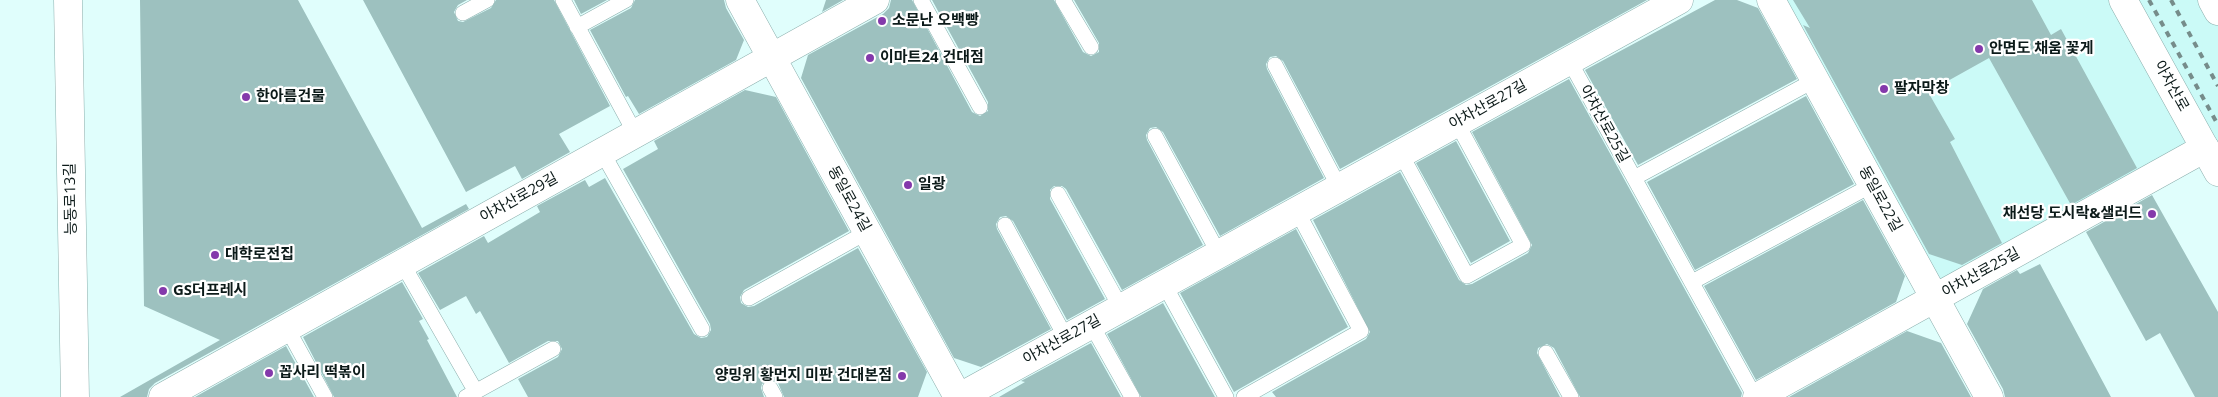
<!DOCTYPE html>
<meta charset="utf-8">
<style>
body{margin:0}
canvas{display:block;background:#e0fefc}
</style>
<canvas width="2218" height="397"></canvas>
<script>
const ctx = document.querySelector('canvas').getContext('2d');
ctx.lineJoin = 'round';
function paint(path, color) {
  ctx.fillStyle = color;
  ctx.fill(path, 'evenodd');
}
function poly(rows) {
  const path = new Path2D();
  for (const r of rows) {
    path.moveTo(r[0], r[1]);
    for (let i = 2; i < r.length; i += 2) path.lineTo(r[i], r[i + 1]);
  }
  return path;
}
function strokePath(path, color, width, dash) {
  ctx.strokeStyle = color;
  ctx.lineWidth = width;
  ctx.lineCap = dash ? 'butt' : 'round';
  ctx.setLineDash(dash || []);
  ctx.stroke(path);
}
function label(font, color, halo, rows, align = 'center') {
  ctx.font = font + ' "Open Sans","Noto Sans KR",sans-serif';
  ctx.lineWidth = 4.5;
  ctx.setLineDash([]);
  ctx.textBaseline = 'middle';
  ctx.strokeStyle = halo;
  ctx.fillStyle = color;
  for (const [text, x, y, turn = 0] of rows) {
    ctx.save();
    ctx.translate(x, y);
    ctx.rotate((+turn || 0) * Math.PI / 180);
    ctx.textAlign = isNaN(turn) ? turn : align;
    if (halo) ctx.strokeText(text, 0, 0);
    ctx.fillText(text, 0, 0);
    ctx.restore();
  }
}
paint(poly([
 [1772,0,2218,0,2218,142,1935,298]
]), '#cbfaf7');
paint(poly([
 [140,0,298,0,422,228,466,204,469,209,155,383,149,389,147,397,120,397,220,340,144,306],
 [363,0,467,0,458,5,454,12,458,21,463,22,491,8,496,0,554,0,610,106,559,134,570,152,522,179,515,166,466,192],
 [574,0,607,0,581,14],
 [635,0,724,0,726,8,744,40,736,60,639,114,628,96,626,97,590,30,631,8],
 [826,0,843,0,822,12],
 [891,0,912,0,972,112,980,116,988,111,988,102,932,0,1054,0,1083,52,1091,56,1099,52,1099,43,1074,0,1647,0,1340,169,1283,61,1276,56,1270,57,1266,64,1267,69,1324,178,1220,236,1163,132,1156,127,1150,128,1146,135,1147,140,1203,245,1122,290,1066,189,1062,186,1054,186,1050,190,1050,199,1105,299,1067,320,1013,221,1006,216,1000,217,996,224,997,229,1051,329,981,367,954,358,801,78,808,55,883,14,889,8],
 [1715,0,1737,0,1758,8,1797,79,1638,165,1585,70],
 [1793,0,2032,0,2051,35,2061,29,2137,168,2071,205,1989,58,1928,92,1955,139,1950,142,2002,243,1962,265,1929,254,1803,25,1810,28],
 [1569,79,1742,393,1741,397,1580,397,1554,348,1547,344,1538,348,1537,353,1560,397,1276,397,1272,392,1366,339,1370,332,1313,220,1400,172,1459,280,1466,285,1472,284,1528,253,1532,245,1472,132],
 [745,90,776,97,849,231,744,290,740,297,741,303,748,307,754,306,858,248,927,372,918,397,784,397,778,383,770,379,762,384,761,388,764,397,528,397,518,379,558,357,562,349,558,341,548,341,509,363,480,311,476,314,466,296,440,310,418,273,484,236,488,243,540,212,537,206,585,180,589,187,605,178,694,334,701,338,707,337,711,330,710,324,623,169,658,149,654,141],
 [1806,96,1854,184,1695,270,1647,182],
 [1456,141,1510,241,1471,263,1416,163],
 [2152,195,2218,312,2218,397,2195,397,2160,333,2146,341,2086,232],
 [1863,200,1905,276,1896,302,1756,380,1704,286],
 [1296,229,1348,327,1234,392,1180,293],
 [2040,264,2063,307,2111,397,2005,397,2003,389,1967,324,1983,289,2017,270,2020,274],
 [402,282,423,319,419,321,429,339,427,340,457,397,334,397,303,337],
 [1163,303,1215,397,1141,397,1107,334],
 [1907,331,1941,343,1971,397,1789,397],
 [1091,343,1121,397,999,397,1025,382,1021,381],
 [286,346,314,397,195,397]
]), '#9dc1bf');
const service = poly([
 [563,0,635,133],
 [921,0,980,107],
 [1063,0,1091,47],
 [463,13,487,0],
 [577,27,626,0],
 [1569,60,1755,397],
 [1275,65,1339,187],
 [1155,136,1219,254],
 [602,152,702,329],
 [1401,154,1467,276,1523,245,1457,123],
 [1634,178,1815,80],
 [1058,194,1121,308],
 [1005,225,1066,338],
 [402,263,476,392],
 [1692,282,1872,185],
 [1164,284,1226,397],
 [749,298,867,232],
 [1091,324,1132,397],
 [287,328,325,397],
 [1546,353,1571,397],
 [770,388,775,397],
 [466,397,553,349],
 [1244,397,1361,331,1297,211]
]);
const minor = poly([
 [68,0,75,397],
 [740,0,958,397],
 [1771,0,1989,397],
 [163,397,875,0],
 [960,397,1679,0],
 [1757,397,2205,148]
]);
const secondary = poly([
 [2123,0,2218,172],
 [2212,0,2218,11]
]);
strokePath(service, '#8baeac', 16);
strokePath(minor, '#8baeac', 29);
strokePath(secondary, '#8baeac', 29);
strokePath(service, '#fff', 15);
strokePath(minor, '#fff', 28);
strokePath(secondary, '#fff', 28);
strokePath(poly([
 [2149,0,2218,125],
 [2171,0,2218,86]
]), '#768c8a', 4, [6, 6]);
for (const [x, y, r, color] of [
 [882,21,5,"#8439ab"],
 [1979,49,5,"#8439ab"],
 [870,58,5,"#8439ab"],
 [1884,89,5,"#8439ab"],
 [246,97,5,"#8439ab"],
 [908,185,5,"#8439ab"],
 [2152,214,5,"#8439ab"],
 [215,255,5,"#8439ab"],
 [163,291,5,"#8439ab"],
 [269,373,5,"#8439ab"],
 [902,376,5,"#8439ab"]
]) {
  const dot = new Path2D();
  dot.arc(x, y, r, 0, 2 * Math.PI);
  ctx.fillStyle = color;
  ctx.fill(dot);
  strokePath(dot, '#fff', 2);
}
label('bold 15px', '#0c1a19', '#fff', [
 ["소문난 오백빵",892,21],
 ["안면도 채움 꽃게",1989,49],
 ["이마트24 건대점",880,58],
 ["팔자막창",1894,89],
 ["한아름건물",256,97],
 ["일광",918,185],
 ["채선당 도시락&샐러드",2142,214,"right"],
 ["대학로전집",225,255],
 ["GS더프레시",173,291],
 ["꼽사리 떡볶이",279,373],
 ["양밍위 황먼지 미판 건대본점",892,376,"right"]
], 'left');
label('15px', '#0c1a19', '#fff', [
 ["아차산로",2171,86,61],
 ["아차산로27길",1488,105,-29],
 ["아차산로25길",1604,124,61],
 ["아차산로29길",519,198,-29],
 ["능동로13길",71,199,-91],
 ["동일로24길",849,199,61],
 ["동일로22길",1880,199,61],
 ["아차산로25길",1981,273,-29],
 ["아차산로27길",1062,340,-29]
]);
</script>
